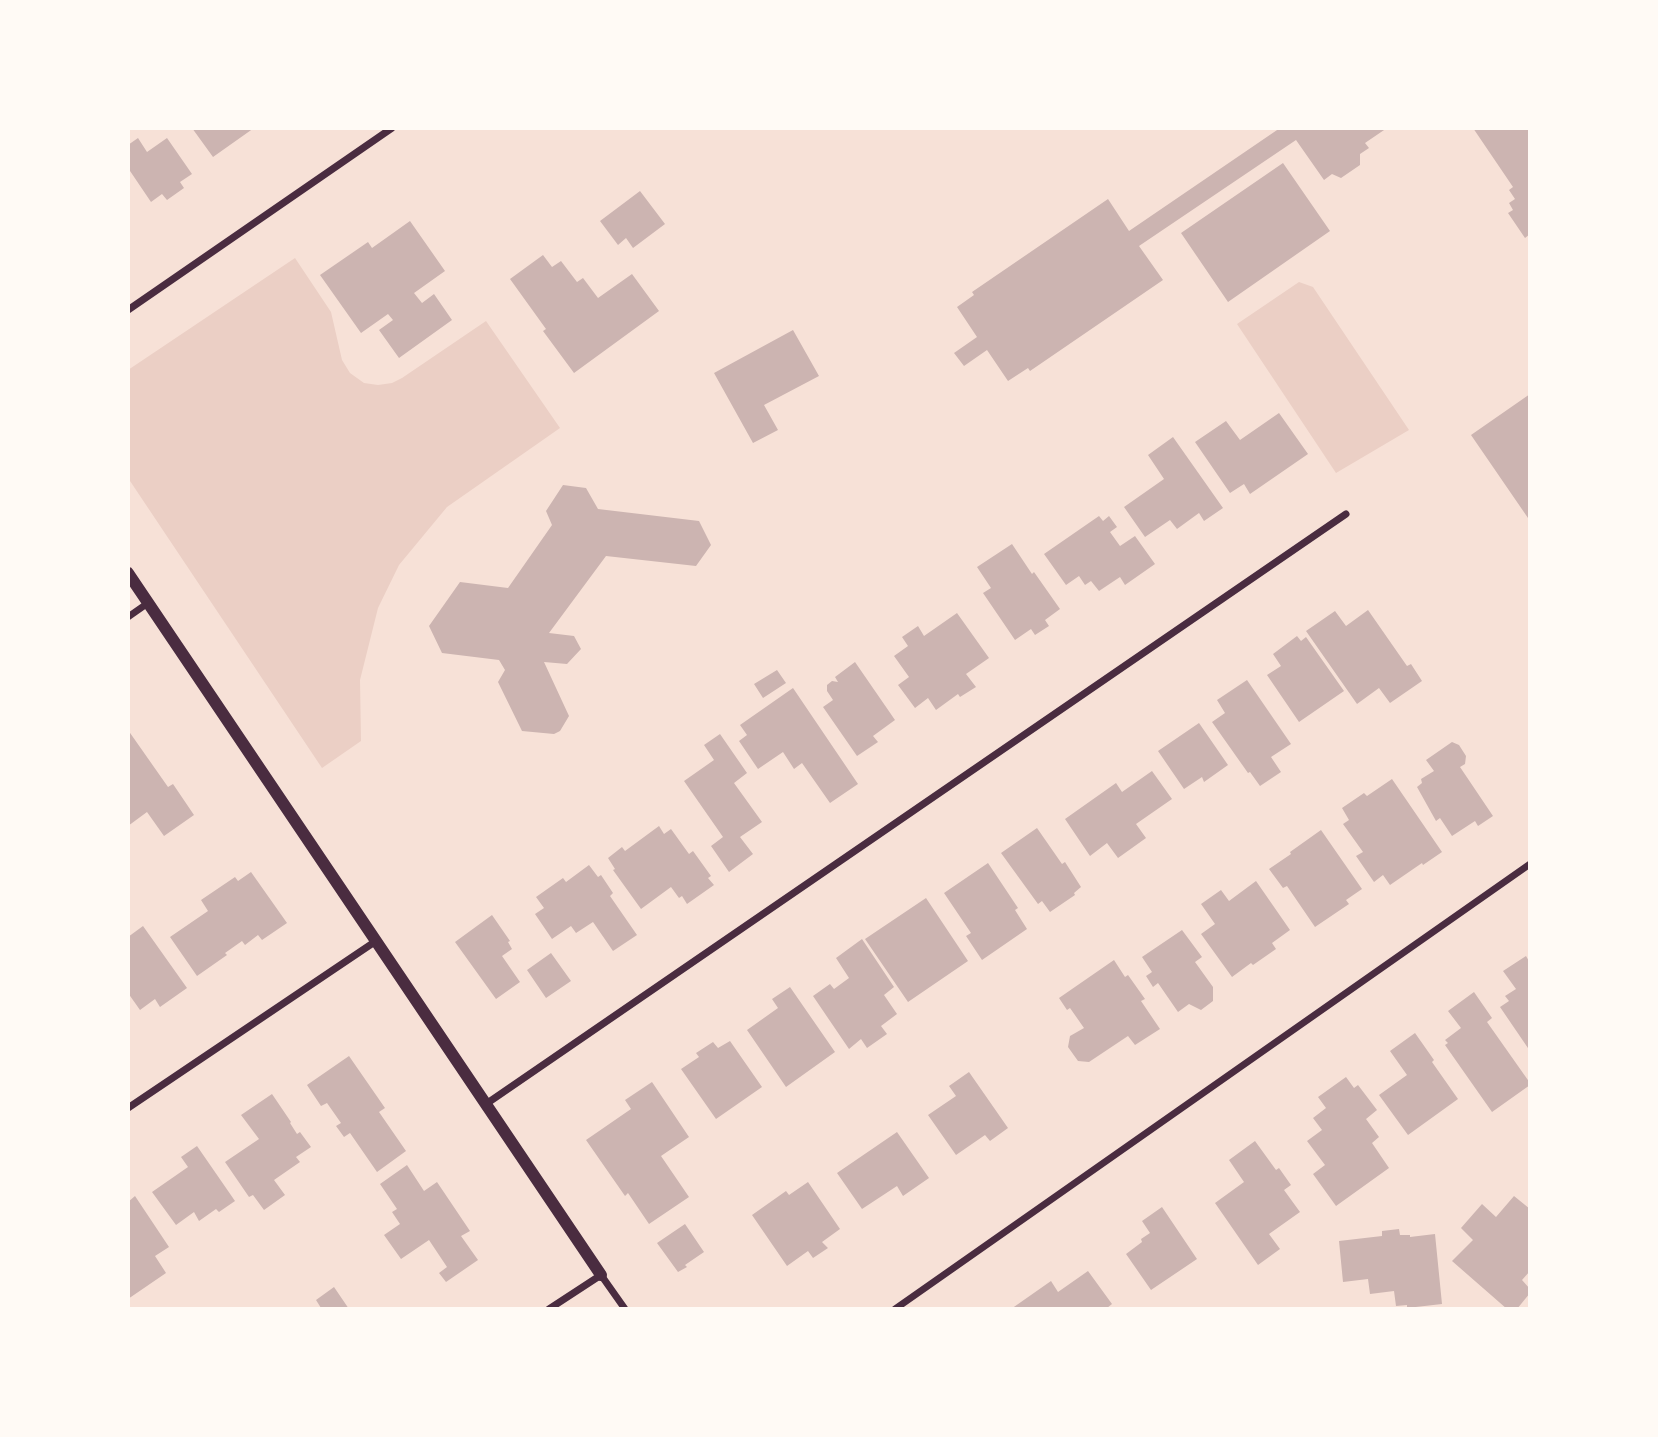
<!DOCTYPE html>
<style>
body{margin:0}
#map{position:relative;width:1658px;height:1437px;overflow:hidden;background:#f7e1d7;font-family:Arial,sans-serif}
canvas{display:block}
.frame{position:absolute;inset:0;border:130px solid #fffaf5;pointer-events:none}
</style>
<div id="map">
<canvas width="1658" height="1437"></canvas>
<div class="frame"></div>
</div>
<script>
const ctx = document.querySelector('canvas').getContext('2d');
ctx.lineJoin = 'round';
function paint(path, color) {
  ctx.fillStyle = color;
  ctx.fill(path, 'evenodd');
}
function poly(rows) {
  const path = new Path2D();
  for (const r of rows) {
    path.moveTo(r[0], r[1]);
    for (let i = 2; i < r.length; i += 2) path.lineTo(r[i], r[i + 1]);
  }
  return path;
}
function strokePath(path, color, width, dash) {
  ctx.strokeStyle = color;
  ctx.lineWidth = width;
  ctx.lineCap = dash ? 'butt' : 'round';
  ctx.setLineDash(dash || []);
  ctx.stroke(path);
}
paint(poly([
 [295,258,331,312,342,360,350,373,364,383,378,385,392,383,402,378,486,321,560,428,447,507,399,565,378,608,360,680,361,741,322,768,128,478,128,370],
 [1299,282,1313,287,1409,430,1336,473,1237,324]
]), '#ebcfc5');
paint(poly([
 [192,128,254,128,213,157],
 [1280,128,1387,128,1365,143,1369,148,1360,154,1360,165,1341,178,1332,174,1324,180,1296,140,1139,246,1163,280,1030,371,1028,368,1008,381,987,350,964,366,954,353,977,337,957,307,974,295,972,292,1108,199,1129,231],
 [1473,128,1530,128,1530,234,1525,238,1508,213,1513,210,1509,203,1515,199,1509,190,1513,187],
 [138,138,147,152,167,138,192,174,180,182,184,188,167,200,162,194,151,202,128,168,128,165,130,163,128,161,128,145],
 [1283,163,1330,231,1228,302,1181,233],
 [640,191,665,224,633,248,626,238,618,245,600,221],
 [410,221,445,271,414,293,422,303,434,294,452,320,399,358,379,330,393,320,388,314,361,333,320,275,368,242,372,248],
 [543,255,552,267,561,261,577,282,583,278,598,298,632,274,659,311,574,373,543,331,546,329,510,279],
 [793,330,819,376,764,405,778,430,753,443,714,373],
 [1530,394,1530,517,1528,518,1471,435],
 [1279,413,1308,454,1250,494,1244,484,1230,493,1195,442,1226,421,1240,440],
 [1173,437,1223,508,1204,521,1199,513,1177,529,1170,520,1145,537,1124,507,1164,479,1148,455],
 [563,485,586,488,598,509,699,521,711,545,696,566,606,556,549,633,574,636,581,649,567,664,544,662,569,716,560,731,554,734,522,731,498,682,505,670,499,660,442,653,429,626,460,582,508,588,552,525,546,511],
 [1099,516,1103,521,1109,516,1117,527,1110,532,1120,546,1135,536,1155,564,1125,585,1120,577,1099,591,1091,581,1085,585,1079,576,1066,585,1044,554],
 [1012,544,1032,574,1034,572,1060,609,1045,620,1049,626,1035,635,1031,629,1015,640,983,593,991,588,977,567],
 [1368,610,1407,666,1411,664,1422,681,1390,703,1379,688,1357,704,1306,631,1335,611,1346,626],
 [957,613,989,658,966,674,976,687,960,697,958,694,936,710,928,698,915,708,898,685,909,677,894,656,908,646,902,637,918,626,924,636],
 [1297,636,1301,641,1306,637,1344,691,1299,722,1267,675,1281,666,1273,654],
 [855,662,895,720,873,736,878,742,857,756,823,707,833,700,827,691,827,685,832,681,838,682,835,677],
 [777,670,786,683,763,698,754,684],
 [1247,680,1291,744,1271,757,1281,772,1260,786,1250,772,1248,773,1212,722,1225,713,1217,700],
 [793,688,858,784,830,803,802,763,794,769,783,752,758,769,739,741,747,735,740,725],
 [1199,723,1228,765,1204,782,1202,777,1184,789,1158,751],
 [128,730,168,787,173,784,194,815,164,836,147,812,128,826],
 [720,734,747,773,734,783,762,822,740,837,753,854,729,872,711,846,723,837,684,781,714,760,704,745],
 [1452,742,1459,745,1466,756,1465,764,1460,767,1493,816,1478,826,1475,821,1452,836,1440,818,1436,821,1417,787,1422,783,1421,779,1434,771,1426,760],
 [1152,771,1172,799,1136,824,1146,838,1118,858,1107,843,1090,856,1065,819,1116,783,1122,792],
 [1392,779,1442,852,1423,865,1422,863,1390,885,1383,875,1374,882,1356,856,1363,852,1343,824,1349,820,1342,808,1364,793,1367,796],
 [659,826,664,834,671,829,689,854,693,851,711,876,708,878,714,885,687,904,682,896,679,898,671,887,641,909,613,870,615,869,608,858,622,847,625,851],
 [1037,828,1062,864,1065,862,1081,887,1074,893,1075,895,1050,912,1042,901,1038,904,1001,853],
 [1321,830,1362,889,1346,900,1349,904,1315,927,1287,886,1283,888,1269,869,1291,854,1290,852],
 [988,863,1018,908,1015,910,1027,929,982,960,966,936,971,933,944,893],
 [589,865,598,877,601,875,613,893,610,896,637,935,613,951,593,922,576,933,571,926,552,939,535,914,544,908,536,897,563,878,566,882],
 [251,872,287,923,262,940,258,935,245,945,242,941,225,953,227,955,197,976,170,937,208,911,201,900,235,877,238,881],
 [1256,881,1290,930,1272,943,1276,949,1253,965,1251,963,1232,977,1201,934,1215,924,1201,904,1221,890,1229,901],
 [926,898,968,961,908,1002,865,939],
 [492,915,510,941,508,942,512,949,502,956,520,982,496,999,455,942],
 [143,926,187,988,160,1007,155,999,140,1010,128,993,128,937],
 [1182,930,1202,957,1195,962,1213,987,1213,1001,1201,1010,1189,1004,1178,1012,1158,983,1153,987,1146,976,1152,972,1142,957],
 [862,939,894,987,884,995,897,1014,881,1026,887,1034,867,1048,861,1039,849,1049,813,996,830,984,834,989,849,978,836,958],
 [551,953,571,981,546,998,527,970],
 [1526,956,1530,963,1530,1051,1500,1007,1509,1001,1505,996,1516,989,1503,971],
 [1114,960,1125,977,1128,975,1145,999,1141,1001,1160,1029,1135,1045,1128,1036,1089,1062,1078,1061,1068,1047,1070,1036,1084,1028,1070,1008,1067,1010,1059,998],
 [790,987,835,1052,786,1087,747,1030,778,1008,772,999],
 [1474,992,1492,1018,1487,1022,1530,1083,1530,1085,1492,1112,1445,1045,1448,1043,1445,1040,1461,1028,1448,1011],
 [1415,1033,1434,1060,1432,1062,1458,1099,1408,1135,1379,1095,1407,1075,1390,1051],
 [730,1041,762,1087,716,1119,681,1069,699,1057,696,1053,713,1042,718,1048],
 [349,1056,385,1108,379,1112,406,1151,377,1172,350,1133,344,1137,336,1126,341,1123,327,1103,321,1106,307,1085],
 [969,1072,1008,1128,990,1141,985,1135,956,1155,928,1115,956,1096,949,1086],
 [1346,1077,1354,1088,1358,1085,1377,1110,1366,1119,1379,1137,1372,1143,1389,1168,1336,1206,1313,1174,1325,1165,1307,1141,1322,1130,1313,1118,1326,1108,1318,1097],
 [652,1082,689,1137,661,1156,689,1197,649,1224,628,1193,625,1196,586,1140,631,1109,625,1100],
 [272,1094,291,1122,290,1123,297,1134,300,1132,311,1147,296,1157,300,1162,274,1180,285,1195,264,1210,253,1195,249,1197,225,1162,259,1139,241,1115],
 [897,1132,929,1178,903,1196,897,1186,862,1209,837,1173],
 [1255,1141,1276,1170,1279,1168,1291,1185,1284,1190,1300,1212,1269,1234,1280,1249,1258,1265,1215,1203,1244,1182,1229,1160],
 [197,1146,235,1201,219,1212,216,1209,199,1221,194,1212,176,1225,152,1192,188,1167,181,1157],
 [407,1165,424,1191,437,1182,470,1231,461,1236,478,1260,446,1282,439,1273,447,1267,429,1240,401,1259,384,1235,400,1224,392,1212,397,1209,380,1184],
 [808,1182,840,1229,822,1242,828,1248,813,1258,808,1251,787,1266,752,1215,786,1191,789,1195],
 [135,1196,169,1247,155,1256,166,1273,128,1299,128,1202],
 [1514,1196,1530,1209,1530,1271,1522,1280,1530,1289,1530,1293,1517,1309,1507,1309,1452,1261,1473,1240,1461,1228,1482,1204,1496,1217],
 [1162,1207,1197,1259,1151,1290,1126,1254,1142,1242,1141,1239,1150,1233,1142,1221],
 [685,1224,704,1252,685,1265,687,1267,678,1272,657,1243],
 [1399,1229,1400,1235,1410,1235,1410,1237,1435,1234,1442,1304,1407,1308,1407,1305,1396,1306,1394,1291,1370,1294,1368,1279,1343,1282,1339,1241,1382,1236,1382,1231],
 [1088,1271,1112,1304,1107,1308,1107,1309,1011,1309,1051,1281,1058,1292],
 [334,1287,349,1309,319,1309,321,1308,316,1300]
]), '#ccb4b1');
strokePath(poly([
 [128,310,392,128],
 [128,617,148,603],
 [486,1104,1346,514],
 [128,1108,376,941],
 [549,1309,601,1275,625,1309],
 [895,1309,1530,864]
]), '#4a2c40', 7);
strokePath(poly([
 [128,573,601,1275]
]), '#4a2c40', 12);
</script>
